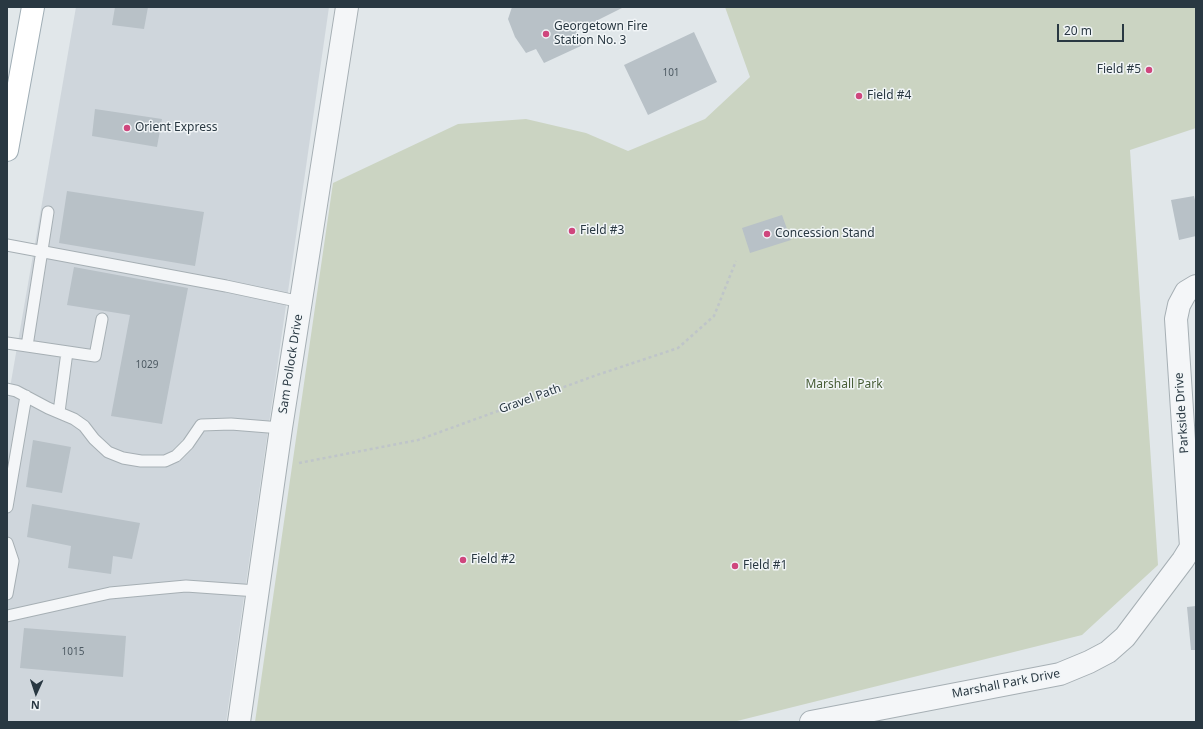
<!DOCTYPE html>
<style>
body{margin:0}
#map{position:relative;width:1203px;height:729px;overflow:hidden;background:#e1e7ea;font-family:"Noto Sans",sans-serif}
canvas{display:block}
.frame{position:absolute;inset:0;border:8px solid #293842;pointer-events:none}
.north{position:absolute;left:16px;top:673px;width:40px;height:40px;-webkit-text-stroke:3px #f1f5f7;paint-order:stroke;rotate:183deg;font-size:11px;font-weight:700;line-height:16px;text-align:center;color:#293842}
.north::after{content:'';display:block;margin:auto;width:14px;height:18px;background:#293842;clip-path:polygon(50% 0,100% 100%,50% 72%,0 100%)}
.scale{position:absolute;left:1057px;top:24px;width:67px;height:18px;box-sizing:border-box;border:2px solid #293842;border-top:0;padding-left:5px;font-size:12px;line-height:14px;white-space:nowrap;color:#293842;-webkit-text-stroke:3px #f1f5f7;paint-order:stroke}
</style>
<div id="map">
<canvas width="1203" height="729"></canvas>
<div class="frame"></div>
<div class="north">N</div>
<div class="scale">20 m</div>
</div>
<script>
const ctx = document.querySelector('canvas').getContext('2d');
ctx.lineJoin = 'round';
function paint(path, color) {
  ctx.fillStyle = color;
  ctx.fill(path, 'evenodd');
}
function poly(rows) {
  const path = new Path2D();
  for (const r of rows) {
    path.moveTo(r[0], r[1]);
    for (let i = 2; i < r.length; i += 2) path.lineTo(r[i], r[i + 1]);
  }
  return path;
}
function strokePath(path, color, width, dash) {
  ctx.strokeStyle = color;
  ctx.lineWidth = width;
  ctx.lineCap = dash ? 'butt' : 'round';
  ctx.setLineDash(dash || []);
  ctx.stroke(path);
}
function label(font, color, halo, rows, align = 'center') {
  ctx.font = font + ' "Noto Sans",sans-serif';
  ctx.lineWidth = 3;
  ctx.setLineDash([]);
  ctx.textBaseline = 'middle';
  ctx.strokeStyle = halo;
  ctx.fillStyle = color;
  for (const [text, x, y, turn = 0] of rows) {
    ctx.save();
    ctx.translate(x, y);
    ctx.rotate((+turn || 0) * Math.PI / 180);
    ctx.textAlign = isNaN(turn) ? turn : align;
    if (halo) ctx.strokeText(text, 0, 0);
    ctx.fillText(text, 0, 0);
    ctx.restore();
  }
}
paint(poly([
 [76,7,329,7,226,722,7,722,7,405]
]), '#cfd6dc');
paint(poly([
 [725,7,1196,7,1196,128,1130,150,1158,565,1082,635,733,722,255,722,333,183,458,124,526,119,586,133,628,151,705,119,750,77]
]), '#cbd4c2');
paint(poly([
 [115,7,148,7,144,29,112,25],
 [512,7,624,7,576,31,583,45,544,63,536,49,526,53,515,37,508,19],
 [694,32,717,82,648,115,624,65],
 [95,109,162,119,157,147,92,136],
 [67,191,204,212,195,266,59,243],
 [1194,196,1196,204,1196,236,1179,240,1171,200],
 [782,215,791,240,750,253,742,228],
 [74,267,188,288,162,424,111,416,130,315,67,305],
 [33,440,71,447,62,493,26,487],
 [32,504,140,523,132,559,113,556,111,574,68,568,71,546,27,537],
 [1196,606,1196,650,1191,650,1187,607],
 [24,628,126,636,123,677,20,668]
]), '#b8c1c7');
const lane = poly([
 [7,245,226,286,301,302],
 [7,343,95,356,102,319],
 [27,346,48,212],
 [7,389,16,391,48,408,74,419,84,426,94,439,108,452,123,458,141,461,165,461,176,456,188,444,201,425,231,424,281,428],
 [59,412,67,352],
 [7,507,26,396],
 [7,543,13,561,7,594],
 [7,616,110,593,186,586,257,591]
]);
const street = poly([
 [1191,547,1176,319,1179,305,1186,292,1196,286],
 [239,722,281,428,347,7],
 [811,722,1060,674,1089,662,1108,652,1125,637,1183,560,1191,547,1196,546]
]);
const primary = poly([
 [7,150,33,7]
]);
strokePath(lane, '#a6afb4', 13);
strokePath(street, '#a6afb4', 24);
strokePath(primary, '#a0aeb6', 24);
strokePath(poly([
 [299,463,418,440,597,375,678,348,714,316,736,261]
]), '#bfc5c9', 2.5, [3, 3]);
strokePath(lane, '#f4f6f8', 11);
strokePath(street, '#f4f6f8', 22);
strokePath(primary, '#fff', 22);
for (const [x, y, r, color] of [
 [546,34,4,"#cf467d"],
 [1149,70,4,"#cf467d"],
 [859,96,4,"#cf467d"],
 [127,128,4,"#cf467d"],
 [572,231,4,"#cf467d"],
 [767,234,4,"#cf467d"],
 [463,560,4,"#cf467d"],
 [735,566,4,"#cf467d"]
]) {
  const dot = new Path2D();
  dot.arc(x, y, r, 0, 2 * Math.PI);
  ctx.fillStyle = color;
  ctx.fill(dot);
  strokePath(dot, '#f1f5f7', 1.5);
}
label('10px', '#4d5a63', null, [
 ["101",671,73],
 ["1029",147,365],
 ["1015",73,652]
]);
label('12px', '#293842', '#f1f5f7', [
 ["Georgetown Fire",554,27],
 ["Station No. 3",554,41],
 ["Field #5",1141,70,"right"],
 ["Field #4",867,96],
 ["Orient Express",135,128],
 ["Field #3",580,231],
 ["Concession Stand",775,234],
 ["Field #2",471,560],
 ["Field #1",743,566]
], 'left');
label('12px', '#293842', '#f1f5f7', [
 ["Sam Pollock Drive",291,364,-81],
 ["Gravel Path",530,399,-20],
 ["Parkside Drive",1182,413,-94],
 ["Marshall Park Drive",1006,684,-11]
]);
label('12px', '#475d36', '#f1f5f7', [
 ["Marshall Park",844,385]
]);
</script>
